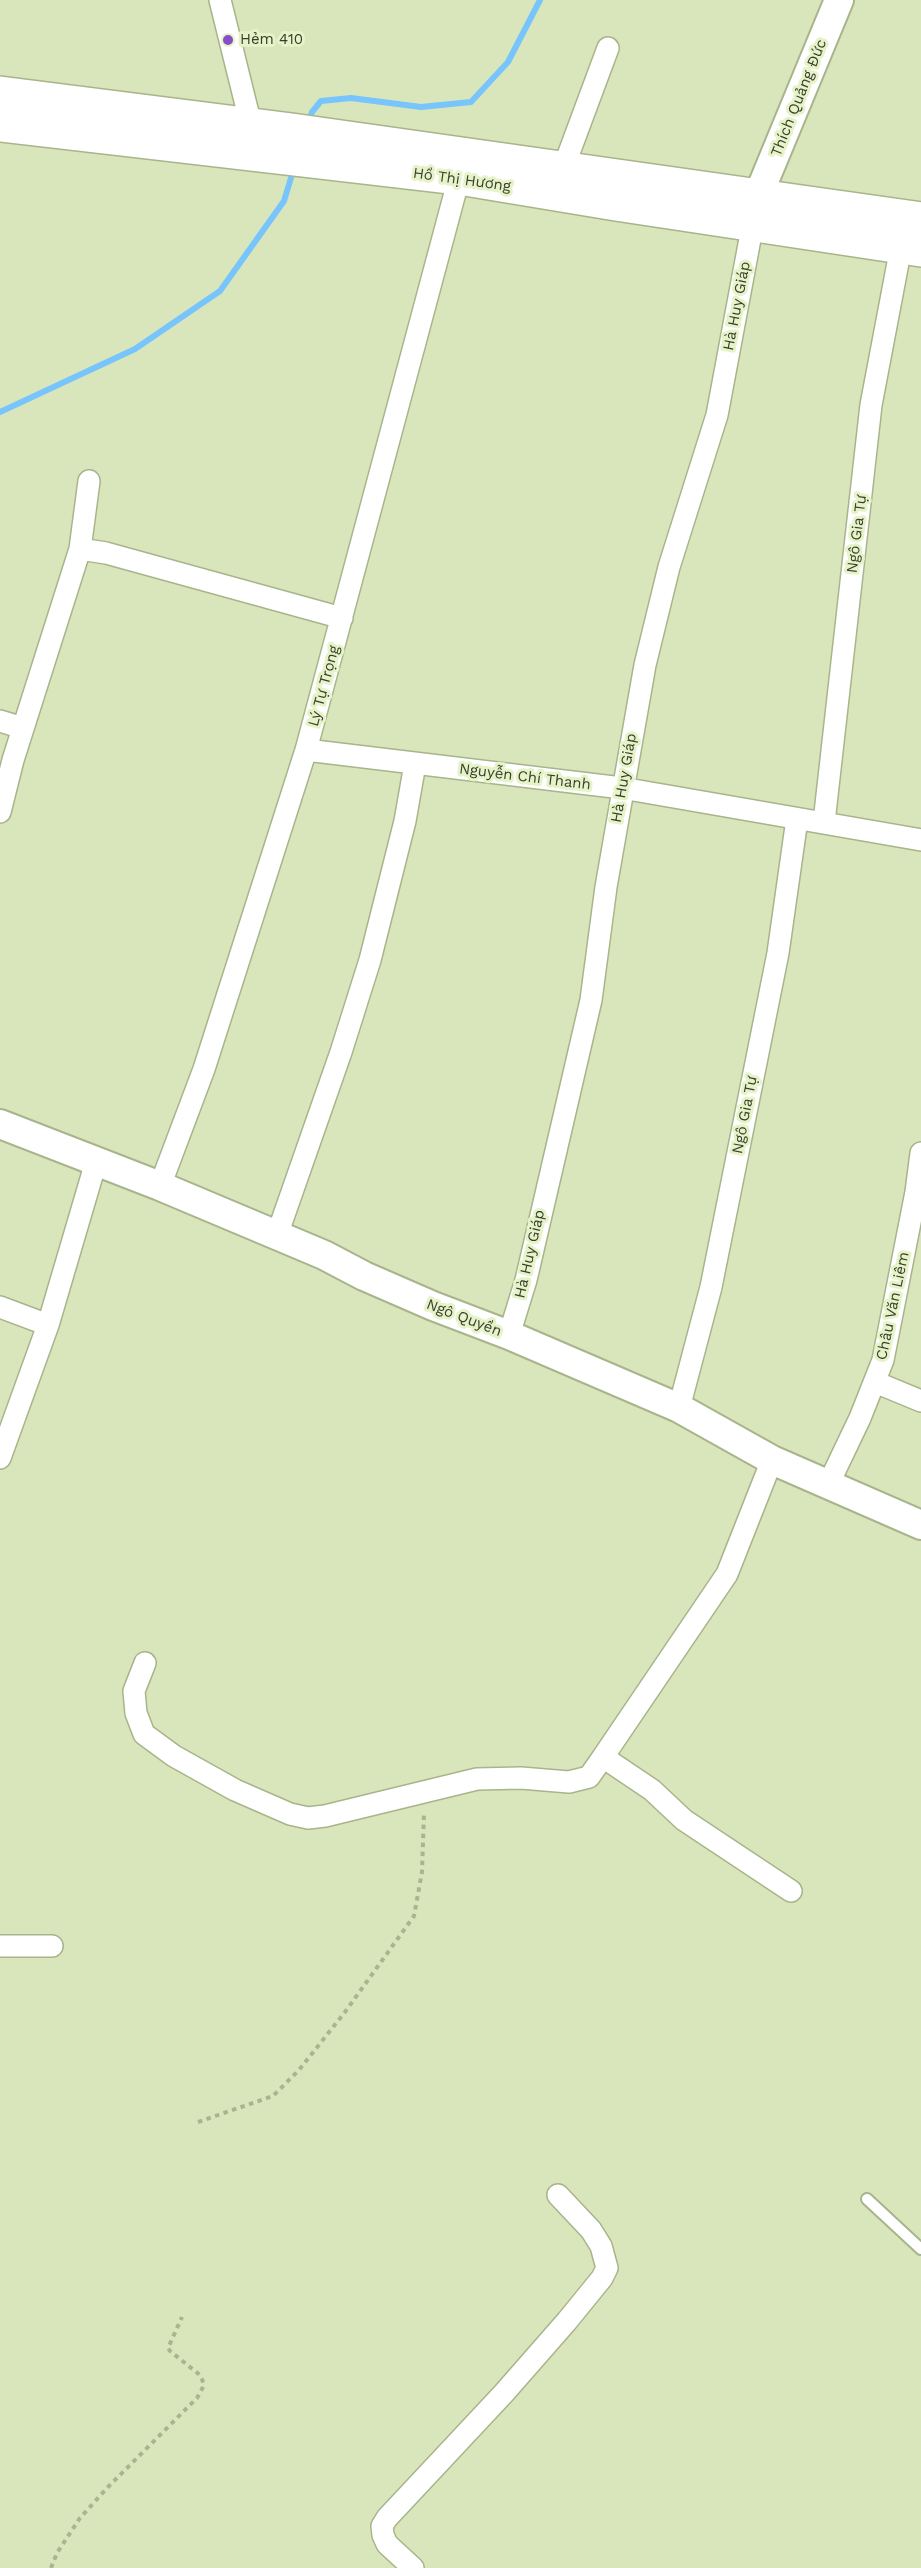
<!DOCTYPE html>
<meta charset="utf-8">
<style>
body{margin:0}
canvas{display:block;background:#d9e6bb}
</style>
<canvas width="921" height="2568"></canvas>
<script>
const ctx = document.querySelector('canvas').getContext('2d');
ctx.lineJoin = 'round';
function poly(rows) {
  const path = new Path2D();
  for (const r of rows) {
    path.moveTo(r[0], r[1]);
    for (let i = 2; i < r.length; i += 2) path.lineTo(r[i], r[i + 1]);
  }
  return path;
}
function strokePath(path, color, width, dash) {
  ctx.strokeStyle = color;
  ctx.lineWidth = width;
  ctx.lineCap = dash ? 'butt' : 'round';
  ctx.setLineDash(dash || []);
  ctx.stroke(path);
}
function label(font, color, halo, rows, align = 'center') {
  ctx.font = font + ' "Work Sans",sans-serif';
  ctx.lineWidth = 6;
  ctx.setLineDash([]);
  ctx.textBaseline = 'middle';
  ctx.strokeStyle = halo;
  ctx.fillStyle = color;
  for (const [text, x, y, turn = 0] of rows) {
    ctx.save();
    ctx.translate(x, y);
    ctx.rotate((+turn || 0) * Math.PI / 180);
    ctx.textAlign = isNaN(turn) ? turn : align;
    if (halo) ctx.strokeText(text, 0, 0);
    ctx.fillText(text, 0, 0);
    ctx.restore();
  }
}
strokePath(poly([
 [309,121,312,112,321,101,351,98,421,107,471,102,508,62,540,0],
 [0,412,135,349,220,291,284,201,294,168]
]), '#77c5fc', 6);
const lane = poly([
 [867,2199,921,2249]
]);
const street = poly([
 [220,0,251,125],
 [563,169,608,48],
 [80,549,89,481],
 [0,721,23,728],
 [306,750,622,788,921,840],
 [0,812,13,760,80,549,106,553,342,618],
 [824,822,871,405,901,247],
 [160,1186,204,1069,306,750,459,178],
 [277,1235,341,1052,370,960,405,821,415,764],
 [0,1307,48,1325],
 [509,1335,526,1280,591,1000,606,887,645,665,669,567,717,415,753,223],
 [875,1382,921,1401],
 [679,1408,711,1287,778,953,797,819],
 [0,1458,48,1325,96,1162],
 [828,1485,860,1418,883,1360,916,1192,921,1153],
 [145,1663,134,1691,136,1713,144,1734,174,1756,235,1790,290,1814,308,1818,325,1816,477,1779,521,1778,569,1782,589,1777,603,1757,652,1790,684,1820,791,1891],
 [603,1757,727,1574,772,1460],
 [0,1946,52,1946],
 [413,2568,387,2544,383,2535,382,2526,387,2518,504,2393,567,2321,602,2278,607,2268,601,2246,591,2230,558,2195]
]);
const secondary = poly([
 [758,196,839,0],
 [0,1124,160,1186,324,1255,364,1276,433,1306,509,1335,679,1408,772,1460,921,1525]
]);
const primary = poly([
 [0,93,292,130,921,219],
 [0,125,459,178,616,204,921,250]
]);
strokePath(lane, '#a8b48b', 14);
strokePath(street, '#a8b48b', 24);
strokePath(secondary, '#a8b48b', 32);
strokePath(primary, '#a8b48b', 36);
strokePath(poly([
 [198,2122,273,2096,299,2070,345,2012,414,1916,422,1872,424,1812],
 [51,2568,57,2553,80,2518,108,2487,197,2398,202,2389,204,2384,200,2375,170,2351,168,2348,182,2317]
]), '#a9b490', 4, [4.5, 4.5]);
strokePath(lane, '#fff', 10);
strokePath(street, '#fff', 21);
strokePath(secondary, '#fff', 28);
strokePath(primary, '#fff', 33);
for (const [x, y, r, color] of [
 [228,40,6,"#844fc7"]
]) {
  const dot = new Path2D();
  dot.arc(x, y, r, 0, 2 * Math.PI);
  ctx.fillStyle = color;
  ctx.fill(dot);
  strokePath(dot, '#e6f3c8', 2);
}
label('15px', '#393e2c', '#e6f3c8', [
 ["Hẻm 410",240,40]
], 'left');
label('15px', '#393e2c', '#e6f3c8', [
 ["Thích Quảng Đức",799,98,-68],
 ["Hồ Thị Hương",462,180,8],
 ["Hà Huy Giáp",737,306,-79],
 ["Ngô Gia Tự",857,534,-83],
 ["Lý Tự Trọng",324,686,-75],
 ["Nguyễn Chí Thanh",525,777,7],
 ["Hà Huy Giáp",624,778,-80],
 ["Ngô Gia Tự",745,1115,-79],
 ["Hà Huy Giáp",530,1254,-77],
 ["Châu Văn Liêm",893,1306,-78],
 ["Ngô Quyền",464,1318,21]
]);
</script>
